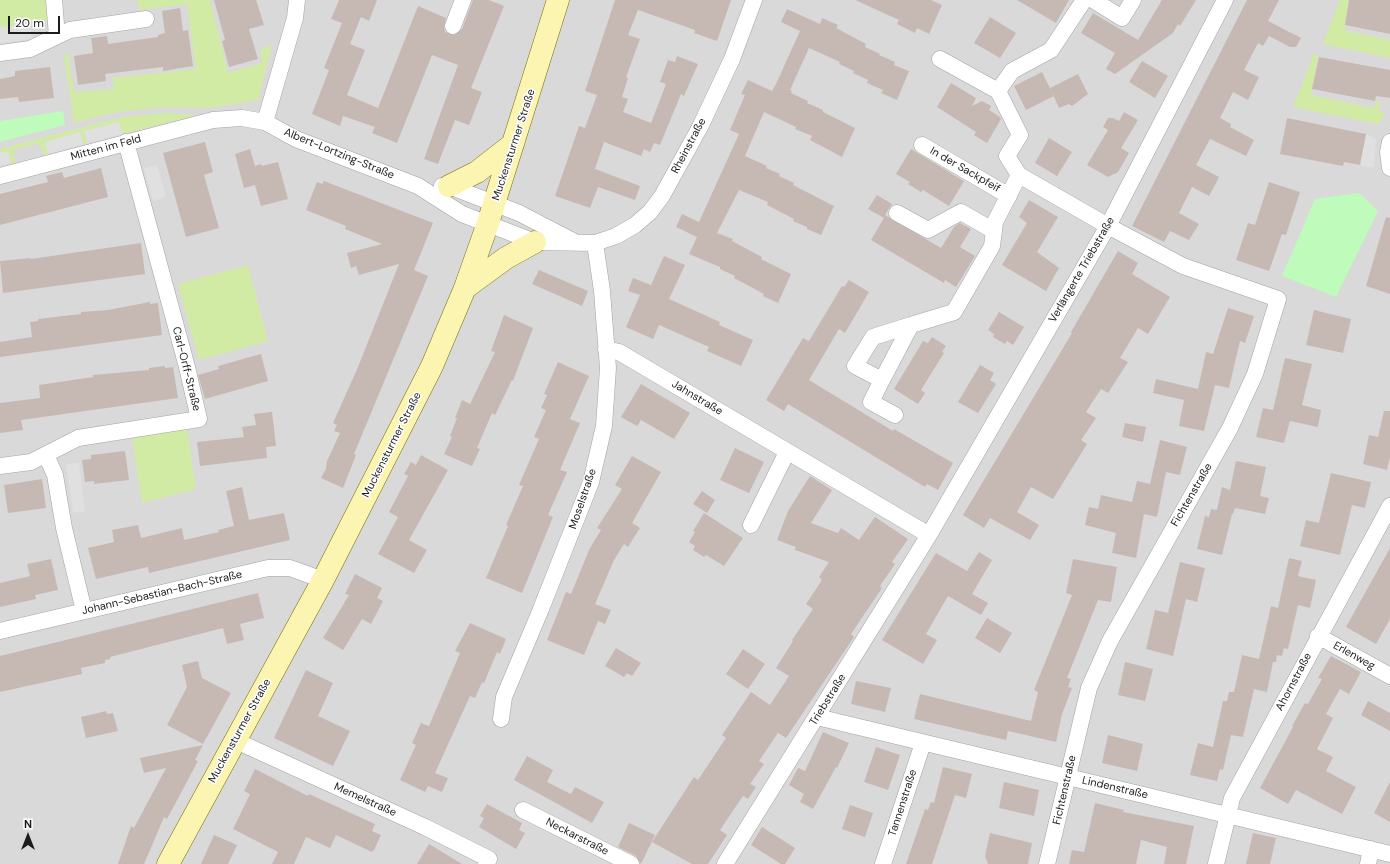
<!DOCTYPE html>
<meta charset="utf-8">
<style>
body{margin:0}
#map{position:relative;width:1390px;height:864px;overflow:hidden;background:#eee8e1;font-family:"DM Sans",sans-serif}
canvas{display:block}
.north{position:absolute;left:8px;top:816px;width:40px;height:40px;-webkit-text-stroke:3px #fff;paint-order:stroke;rotate:0deg;font-size:11px;font-weight:700;line-height:16px;text-align:center;color:#1c1c1c}
.north::after{content:'';display:block;margin:auto;width:14px;height:18px;background:#1c1c1c;clip-path:polygon(50% 0,100% 100%,50% 72%,0 100%)}
.scale{position:absolute;left:8px;top:16px;width:52px;height:18px;box-sizing:border-box;border:2px solid #1c1c1c;border-top:0;padding-left:5px;font-size:12px;line-height:14px;white-space:nowrap;color:#1c1c1c;-webkit-text-stroke:3px #fff;paint-order:stroke}
</style>
<div id="map">
<canvas width="1390" height="864"></canvas>
<div class="north">N</div>
<div class="scale">20 m</div>
</div>
<script>
const ctx = document.querySelector('canvas').getContext('2d');
ctx.lineJoin = 'round';
function paint(path, color) {
  ctx.fillStyle = color;
  ctx.fill(path, 'evenodd');
}
function poly(rows) {
  const path = new Path2D();
  for (const r of rows) {
    path.moveTo(r[0], r[1]);
    for (let i = 2; i < r.length; i += 2) path.lineTo(r[i], r[i + 1]);
  }
  return path;
}
function strokePath(path, color, width, dash) {
  ctx.strokeStyle = color;
  ctx.lineWidth = width;
  ctx.lineCap = dash ? 'butt' : 'round';
  ctx.setLineDash(dash || []);
  ctx.stroke(path);
}
function label(font, color, halo, rows, align = 'center') {
  ctx.font = font + ' "DM Sans",sans-serif';
  ctx.lineWidth = 3;
  ctx.setLineDash([]);
  ctx.textBaseline = 'middle';
  ctx.strokeStyle = halo;
  ctx.fillStyle = color;
  for (const [text, x, y, turn = 0] of rows) {
    ctx.save();
    ctx.translate(x, y);
    ctx.rotate((+turn || 0) * Math.PI / 180);
    ctx.textAlign = isNaN(turn) ? turn : align;
    if (halo) ctx.strokeText(text, 0, 0);
    ctx.fillText(text, 0, 0);
    ctx.restore();
  }
}
paint(poly([
 [0,0,1390,0,1390,864,0,864]
]), '#dad9d9');
paint(poly([
 [0,0,46,0,48,21,0,27],
 [137,0,210,0,228,73,262,63,261,49,272,45,258,100,211,108,169,107,117,112,74,123,64,56,68,52,74,92,114,89,112,78,196,69,187,4,140,10],
 [1340,0,1349,0,1344,30,1390,40,1390,58,1323,44],
 [1315,52,1318,56,1311,95,1374,108,1376,101,1381,103,1378,110,1385,113,1379,124,1293,107],
 [167,113,197,115,122,134,119,122,84,131,87,143,83,144,80,132,45,142,48,154,43,155,39,143,13,150,16,162,11,163,8,151,0,153,0,149,122,117],
 [248,265,268,341,199,360,178,284],
 [187,429,196,489,142,503,132,437]
]), '#d1eba4');
paint(poly([
 [63,111,65,125,0,142,0,121],
 [1359,193,1378,211,1336,297,1282,276,1315,199]
]), '#bffbbb');
paint(poly([
 [30,24,32,39,0,43,0,27],
 [119,122,122,134,87,143,84,131],
 [80,132,83,144,48,154,45,142],
 [1366,134,1376,139,1374,168,1360,165],
 [8,151,11,163,0,166,0,153],
 [157,165,166,197,153,201,144,168],
 [79,463,85,511,73,513,66,464]
]), '#e0e0e0');
paint(poly([
 [214,0,256,0,264,25,249,29,258,59,229,67,222,41,225,40],
 [339,0,377,0,369,21,361,17,350,44,365,50,347,95,378,108,418,6,446,18,444,27,445,32,454,35,462,29,473,0,489,0,504,6,471,88,482,92,469,125,455,120,438,164,424,159,458,65,432,55,397,143,372,133,375,127,343,116,340,126,312,114,329,70,324,68,342,23,331,19],
 [615,0,731,0,717,41,694,33,695,30,638,10,628,35,640,39,626,77,628,78,622,97,628,99,623,112,651,123,666,84,660,82,668,60,675,62,677,56,698,64,684,96,681,94,660,145,654,143,650,152,644,149,641,156,604,142,595,169,640,186,635,200,598,187,590,208,555,196,579,126,585,128,597,95,585,91],
 [855,0,931,0,942,5,929,34,917,28,915,33,897,24,899,20],
 [1017,0,1069,0,1056,23],
 [1162,0,1196,0,1180,26,1178,24,1173,33,1115,74,1106,69,1115,53,1081,33,1093,13,1138,40],
 [1247,0,1279,0,1268,21,1301,38,1296,47,1290,47,1269,36,1263,46,1258,43,1244,70,1259,77,1248,100,1233,92,1220,118,1231,124,1230,127,1254,140,1246,156,1210,139,1196,165,1219,177,1209,196,1192,187,1179,213,1199,224,1189,240,1170,231,1164,242,1132,226],
 [1349,0,1390,0,1390,34,1345,25],
 [180,8,183,31,188,30,193,66,163,71,163,67,105,74,106,81,78,85,74,56,93,53,91,38,107,36,108,44,158,37,158,35,165,33,162,11],
 [787,9,820,24,822,18,838,25,836,28,866,44,865,47,880,54,879,55,895,62,894,65,909,71,897,100,881,93,883,90,867,83,868,80,853,73,854,71,839,64,840,62,809,48,790,90,792,91,791,93,808,101,807,103,823,110,823,112,855,128,842,157,810,140,812,136,795,129,796,127,764,112,745,156,767,166,766,168,780,174,779,176,794,183,793,185,834,206,821,235,807,229,807,227,793,221,794,219,767,205,768,202,739,190,717,233,733,239,732,241,762,257,761,259,791,274,778,303,763,296,764,294,734,278,735,276,720,269,720,267,689,254,697,237,676,227,682,214,699,222,739,134,730,130,745,95,741,94,748,80,772,91,776,84,800,31,781,22],
 [990,17,1016,33,1000,58,974,43],
 [1319,57,1390,70,1390,98,1376,96,1375,101,1312,89],
 [1142,61,1168,76,1155,98,1129,82],
 [50,67,54,98,19,102,18,97,0,99,0,79,15,76,15,71],
 [1042,72,1054,96,1026,110,1014,86],
 [1078,74,1088,94,1072,106,1069,104,1059,108,1050,88],
 [951,83,976,98,972,106,982,101,991,106,989,110,1000,117,1001,119,987,143,974,135,976,132,937,107],
 [1124,112,1138,120,1121,148,1129,153,1118,172,1108,177,1087,165,1108,130,1103,127,1108,118,1113,118,1119,121],
 [1287,118,1366,134,1360,165,1344,162,1343,166,1280,154],
 [1049,138,1072,152,1057,176,1035,163],
 [205,142,213,172,204,175,219,228,186,237,163,153],
 [250,149,255,166,261,164,262,166,278,162,288,199,261,206,255,185,244,188,235,154],
 [911,149,964,181,949,206,923,190,921,192,908,184,910,182,896,174],
 [101,168,108,197,0,225,0,194,48,182,46,176,62,172,64,178],
 [324,181,433,223,414,270,428,276,354,454,356,455,343,488,321,478,326,469,327,461,340,433,334,431,337,425,333,423,358,367,399,264,359,275,356,266,351,268,347,253,382,244,345,229,346,226,306,210,317,182,322,184],
 [1269,182,1300,192,1286,235,1282,234,1269,271,1236,260,1248,223,1255,225],
 [877,195,892,204,885,215,941,248,954,227,960,223,971,229,960,247,975,256,956,287,945,280,944,283,871,240,884,218,868,209],
 [1029,200,1058,217,1037,252,1059,268,1046,291,1002,265,1027,223,1019,217],
 [1386,217,1390,218,1390,294,1366,286],
 [141,243,145,274,3,293,0,261,31,258,31,259],
 [1118,251,1138,263,1132,274,1170,297,1148,334,1138,328,1120,358,1128,362,1108,393,1101,389,1086,412,1096,418,1081,440,1087,444,1053,499,1031,487,1017,512,1039,525,1030,540,990,518,984,528,963,515,1072,333,1071,332],
 [664,256,685,265,669,299,720,322,719,325,753,340,741,366,707,351,709,347,659,325,653,339,626,327,640,295,628,291,633,278,651,285],
 [539,270,588,291,582,306,532,284],
 [849,280,869,292,845,333,839,329,809,380,893,431,894,429,953,463,938,490,927,484,925,487,788,404,784,411,766,400,803,338,809,341,842,286,844,287],
 [150,302,150,304,158,303,162,335,0,357,0,342,32,337,30,322,38,321,38,319,81,314,81,312,108,310],
 [1228,308,1254,316,1245,343,1240,341,1229,388,1215,385,1204,431,1179,426,1184,400,1153,393,1156,379,1198,389,1206,352,1213,354],
 [1314,310,1351,319,1343,353,1306,345],
 [999,312,1024,327,1013,345,1007,341,1005,344,993,337,994,334,988,330],
 [504,315,533,328,513,381,512,380,495,415,492,413,477,448,480,449,472,466,444,454,452,437,450,436,457,418,455,418,462,400,470,404,495,352,491,351],
 [932,337,946,346,942,352,944,353,921,390,925,393,918,404,894,389,923,341,928,343],
 [261,354,268,381,205,399,198,375,219,369,218,366],
 [1285,358,1312,364,1302,405,1321,410,1318,427,1290,421,1284,443,1256,437,1263,408,1273,410],
 [558,362,589,376,570,419,580,423,560,470,567,472,548,515,553,517,522,593,486,578,508,526,506,525,523,486,519,485,539,439,534,437,546,410,541,408,547,395,544,394],
 [980,365,994,373,990,380,996,384,978,413,958,402],
 [165,366,165,368,173,367,178,398,21,420,23,430,0,433,0,403,40,398,39,385,93,377,93,375,149,370,149,368],
 [641,384,690,413,674,439,641,420,637,426,621,417],
 [1384,411,1390,411,1390,457,1387,470,1363,464,1369,435,1378,437],
 [272,412,276,446,266,447,267,458,200,466,197,442,244,437,242,427,256,425,254,414],
 [1125,423,1146,427,1143,442,1122,437],
 [1160,440,1187,447,1180,475,1166,472,1157,517,1144,514,1136,558,1112,553,1116,533,1085,525,1089,507,1098,509,1101,495,1132,502,1137,481,1150,484],
 [735,448,764,462,749,493,720,480],
 [125,451,129,480,94,484,94,481,85,482,82,460,91,459,91,455],
 [421,455,448,470,409,540,427,550,414,573,378,554,398,517,389,512,408,476,404,474,411,462,416,465],
 [632,456,661,472,632,523,640,528,628,547,624,544,614,560,595,604,611,610,605,624,598,621,584,655,547,640,566,592,571,594,590,548,601,530,597,528,622,489,615,485],
 [1236,461,1266,467,1260,496,1269,498,1265,514,1235,508,1233,514,1232,514,1222,555,1197,549,1205,516,1209,517,1211,509,1217,510,1222,487,1230,490],
 [1331,473,1371,482,1365,508,1352,505,1340,555,1300,546,1306,520,1319,523],
 [810,476,832,490,811,523,838,533,841,528,859,540,875,517,908,539,892,562,895,564,880,586,882,588,851,634,854,637,786,738,778,733,759,761,764,764,750,784,756,787,748,799,743,796,720,830,727,835,708,864,692,864,652,842,694,777,698,780,726,738,722,735,751,692,770,705,789,676,776,668,793,641,792,640,813,609,806,604,822,580,819,577,829,562,795,550,796,547,777,540,788,511],
 [42,479,46,508,8,513,4,485],
 [242,487,249,520,284,513,290,540,149,573,148,567,96,579,88,548,114,542,112,530,138,525,141,538,182,528,184,540,219,532,218,530,234,526,226,491],
 [702,491,715,500,707,513,693,504],
 [704,513,743,538,724,566,706,555,704,557,693,550,695,546,689,542,695,532,693,531],
 [1390,548,1390,619,1376,644,1346,627],
 [979,552,992,560,972,594,988,603,981,615,948,596,926,634,937,640,923,664,882,640,936,553,967,571],
 [1289,558,1302,561,1298,576,1316,580,1310,608,1298,605,1288,649,1284,648,1282,656,1277,655,1276,662,1273,662,1267,692,1254,689,1243,737,1231,735,1223,770,1220,769,1217,781,1190,775,1198,743,1213,747,1223,701,1227,701,1229,692,1234,692,1242,655,1259,659,1271,606,1278,608],
 [51,559,58,590,35,595,36,599,0,607,0,583,30,576,27,564],
 [1073,559,1117,567,1111,602,1098,600,1067,678,1071,679,1068,687,1072,688,1062,714,1056,742,1008,731,1006,740,914,719,920,694,1031,721,1038,692,1034,690,1072,595,1066,593],
 [1180,562,1205,568,1197,602,1186,599,1173,656,1146,649,1155,610,1168,613],
 [355,574,382,588,377,598,383,601,371,624,362,619,343,650,323,638,349,595,345,594],
 [258,593,264,618,240,624,244,640,227,644,223,628,110,657,110,659,105,660,105,663,81,668,82,674,0,692,0,656],
 [987,618,1012,633,1000,653,975,638],
 [470,623,506,639,500,654,497,652,484,683,482,682,475,698,470,696,435,773,448,778,442,792,428,786,425,792,400,780,416,745,412,743,421,723,429,726,460,653,455,651],
 [616,648,641,663,632,676,627,673,624,677,605,666],
 [743,649,765,664,748,689,726,674],
 [1331,656,1361,672,1349,694,1340,689,1326,714,1333,718,1317,749,1333,757,1326,771,1356,787,1342,814,1296,790,1288,804,1260,788,1293,727,1292,726,1305,703,1308,704,1322,679,1318,678],
 [198,661,202,678,231,693,203,744,167,725,187,687,182,665],
 [1125,662,1153,669,1145,701,1118,695],
 [306,670,333,683,318,716,350,731,333,766,274,738],
 [856,681,891,688,885,712,851,704],
 [1368,701,1390,713,1390,731,1361,715],
 [106,711,107,714,113,713,118,731,86,738,81,717],
 [823,732,849,743,837,768,836,767,813,809,800,802,804,794,789,785,798,768,805,771],
 [1108,735,1143,744,1137,771,1102,763],
 [203,745,195,760,198,761,167,819,164,817,144,864,118,864,131,826,134,828,166,768,144,773,140,758],
 [876,747,900,755,888,790,864,782],
 [527,756,553,770,547,782,571,794,575,787,604,802,592,823,514,780],
 [943,767,972,774,966,798,955,795,932,864,906,864,925,809,928,810,931,802,934,803],
 [255,769,308,796,309,794,375,824,372,831,381,835,374,850,372,852,336,835,330,848,306,837,294,864,272,864,278,852,233,829,250,794,244,791],
 [1004,782,1039,790,1034,816,999,808],
 [1390,782,1390,822,1374,813],
 [1095,803,1124,810,1123,812,1194,826,1186,864,1164,864,1167,847,1141,840,1136,864,1069,864,1072,850,1084,852],
 [487,804,522,823,519,830,525,833,516,849,479,827,484,818,480,816],
 [850,805,873,813,865,837,842,829],
 [629,823,655,835,641,864,636,856,618,847],
 [762,827,795,848,785,864,781,864,751,845],
 [990,833,1032,843,1028,864,988,864,985,856],
 [1253,833,1276,838,1270,864,1246,864],
 [214,835,237,845,228,864,201,864],
 [429,844,462,864,417,864]
]), '#c6b9b4');
const minor = poly([
 [1093,0,1122,18,1133,0],
 [453,26,463,0],
 [57,36,70,30,146,19],
 [0,53,30,49,57,36,54,0],
 [940,59,998,91],
 [265,122,295,18,297,0],
 [1390,142,1388,152,1390,168],
 [922,145,1009,196],
 [1019,175,1007,156,1020,135,998,91,1012,71,1051,50,1084,0],
 [0,176,213,120,242,118,265,122,296,139,418,186,462,214,535,242,595,243,616,236,635,225,650,212,662,196,700,127,732,59,754,0],
 [442,186,449,186,519,213,573,241],
 [897,213,928,230,961,212,994,231],
 [606,349,619,352,929,535],
 [882,380,855,366,873,337,911,325],
 [895,415,871,402,882,380,911,325,954,312,992,246,995,222,1019,175,1108,226,1183,266,1278,299,1255,374,1230,428,1110,641,1089,688,1047,864],
 [46,455,55,475,64,528,84,611],
 [0,466,31,462,78,438,199,419,187,367,126,142],
 [751,525,787,452],
 [0,631,268,568,290,568,323,580],
 [1318,636,1390,676],
 [817,717,1390,854],
 [501,719,504,697,541,609,591,482,604,426,608,368,602,291,595,243],
 [234,740,425,827,489,859,486,864],
 [523,810,631,864],
 [725,864,929,535,1108,226,1225,0],
 [883,864,923,743],
 [1216,864,1232,798,1390,506],
 [1368,864,1371,849]
]);
const secondary = poly([
 [449,186,477,172,513,144],
 [465,288,506,258,535,242],
 [168,864,323,580,432,366,465,288,488,223,558,0]
]);
strokePath(minor, '#a3a3a3', 17);
strokePath(secondary, '#757001', 23);
strokePath(minor, '#fff', 16);
strokePath(secondary, '#fcf4b1', 22);
label('11px', '#1c1c1c', '#fff', [
 ["Muckensturmer Straße",514,145,-72],
 ["Rheinstraße",689,146,-62],
 ["Mitten im Feld",106,148,-15],
 ["Albert-Lortzing-Straße",339,154,22],
 ["In der Sackpfeif",965,170,30],
 ["Verlängerte Triebstraße",1082,270,-60],
 ["Carl-Orff-Straße",186,369,76],
 ["Jahnstraße",697,398,31],
 ["Muckensturmer Straße",392,445,-63],
 ["Fichtenstraße",1192,495,-60],
 ["Moselstraße",583,499,-71],
 ["Johann-Sebastian-Bach-Straße",162,593,-13],
 ["Erlenweg",1354,656,29],
 ["Ahornstraße",1294,682,-62],
 ["Triebstraße",828,700,-58],
 ["Muckensturmer Straße",240,731,-61],
 ["Lindenstraße",1115,788,13],
 ["Fichtenstraße",1065,790,-77],
 ["Memelstraße",365,800,24],
 ["Tannenstraße",903,803,-72],
 ["Neckarstraße",577,837,27]
]);
</script>
